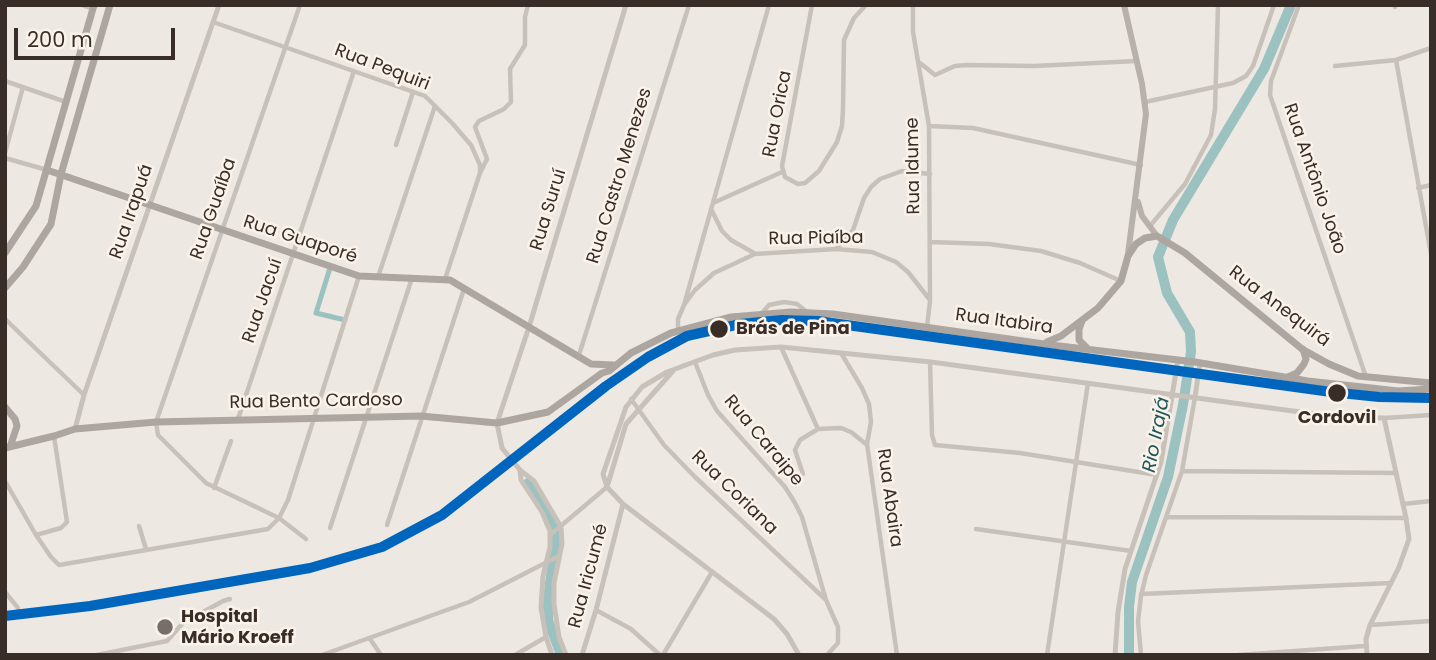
<!DOCTYPE html>
<meta charset="utf-8">
<style>
body{margin:0}
#map{position:relative;width:1436px;height:660px;overflow:hidden;background:#eee8e2;font-family:Poppins,sans-serif}
canvas{display:block}
.frame{position:absolute;inset:0;border:7px solid #392d28;pointer-events:none}
.scale{position:absolute;left:14px;top:28px;width:161px;height:32px;box-sizing:border-box;border:4px solid #392d28;border-top:0;padding-left:9px;font-size:21px;line-height:24px;white-space:nowrap;color:#392d28;-webkit-text-stroke:5px #fbf3e9;paint-order:stroke}
</style>
<div id="map">
<canvas width="1436" height="660"></canvas>
<div class="frame"></div>
<div class="scale">200 m</div>
</div>
<script>
const ctx = document.querySelector('canvas').getContext('2d');
ctx.lineJoin = 'round';
function poly(rows) {
  const path = new Path2D();
  for (const r of rows) {
    path.moveTo(r[0], r[1]);
    for (let i = 2; i < r.length; i += 2) path.lineTo(r[i], r[i + 1]);
  }
  return path;
}
function strokePath(path, color, width, dash) {
  ctx.strokeStyle = color;
  ctx.lineWidth = width;
  ctx.lineCap = dash ? 'butt' : 'round';
  ctx.setLineDash(dash || []);
  ctx.stroke(path);
}
function label(font, color, halo, rows, align = 'center') {
  ctx.font = font + ' Poppins,sans-serif';
  ctx.lineWidth = 5;
  ctx.setLineDash([]);
  ctx.textBaseline = 'middle';
  ctx.strokeStyle = halo;
  ctx.fillStyle = color;
  for (const [text, x, y, turn = 0] of rows) {
    ctx.save();
    ctx.translate(x, y);
    ctx.rotate((+turn || 0) * Math.PI / 180);
    ctx.textAlign = isNaN(turn) ? turn : align;
    if (halo) ctx.strokeText(text, 0, 0);
    ctx.fillText(text, 0, 0);
    ctx.restore();
  }
}
strokePath(poly([
 [330,268,316,313,345,320]
]), '#9cc1c1', 5);
strokePath(poly([
 [528,483,541,501,552,522,556,538,548,599,548,620,561,655],
 [1129,655,1129,607,1132,582,1168,477,1183,405,1191,352,1190,332,1167,293,1158,257,1173,220,1264,69,1291,5]
]), '#9cc1c1', 10);
strokePath(poly([
 [82,5,93,9],
 [300,5,156,422,158,435,206,483,279,518,306,539],
 [812,5,782,166,785,177,798,184,805,183,819,171,837,142,842,126,843,109,844,40,854,18,866,5],
 [913,5,913,32,929,126,930,301,927,327],
 [1299,5,1271,81,1270,95,1366,377],
 [1395,7,1395,5],
 [213,22,425,96,452,123,471,145,480,165,480,173,445,279],
 [1396,60,1431,254],
 [920,63,935,75,955,66,966,65,1034,66,1137,61],
 [1335,66,1396,60,1431,48],
 [5,81,66,102],
 [1145,102,1233,83,1246,76,1253,66,1274,5],
 [929,126,973,128,1141,165],
 [396,145,413,92],
 [5,153,23,87],
 [5,158,47,170],
 [480,173,487,159,475,127,479,121,504,109,511,102,510,69,525,45,525,17,528,5],
 [1418,188,1431,185],
 [713,203,782,172],
 [711,209,722,231,731,240,754,253],
 [1150,226,1185,184,1211,135,1215,109,1218,5],
 [930,242,989,244,1041,251,1080,263,1121,281],
 [837,248,853,230,864,198,871,187,880,179,902,171,930,174],
 [378,277,435,106],
 [684,305,769,5],
 [762,313,769,305,784,302,797,304,807,312],
 [5,319,84,395],
 [678,330,678,319,684,305,695,290,714,273,755,254,836,249,872,252,896,262,908,272,930,300],
 [781,347,818,429],
 [841,353,862,388,869,404,871,422,867,444,897,655],
 [579,355,689,5],
 [695,362,708,395,717,411,785,487,795,503,802,517,826,600,838,627,838,643,827,655],
 [930,362,932,435,935,445,1020,453,1157,475],
 [631,399,664,445,694,476,825,599],
 [1384,418,1431,415],
 [238,419,354,71],
 [1182,471,1396,473],
 [803,474,795,450,800,440,818,429,841,428,851,432,866,444],
 [5,481,36,535,51,557,59,565,268,529,279,518,288,500,359,276],
 [214,488,231,441],
 [1403,504,1431,501],
 [1167,517,1406,518],
 [387,525,464,289],
 [139,526,146,549],
 [330,528,412,278],
 [976,529,1131,551],
 [36,535,61,528,67,522,54,436],
 [550,535,607,487],
 [5,592,18,608],
 [1141,594,1391,583],
 [596,610,631,629,660,655],
 [1370,625,1431,621],
 [370,639,381,655],
 [97,655,167,641,183,623,223,601,230,599],
 [322,655,469,602,559,556],
 [515,655,546,637],
 [663,655,712,572],
 [1047,655,1088,383],
 [1141,655,1138,621,1141,596,1146,575,1182,471,1195,397],
 [1238,655,1365,646]
]), '#c8c1ba', 4.5);
strokePath(poly([
 [1195,397,1200,363],
 [75,429,84,395,219,5],
 [520,470,521,480,542,512,550,531,550,547,543,576,541,608,546,637,552,655],
 [607,487,626,424,673,371],
 [566,655,559,637,554,604,554,583,562,544,561,527,534,481,520,470,502,448,497,423,529,327,626,5],
 [582,655,596,610,623,504],
 [799,655,787,634,774,619,623,504,607,487,603,474,626,407,642,387,667,372,713,355,735,350,781,347,931,362,1337,417,1384,418,1406,518,1409,539,1399,567,1370,625,1366,639,1367,655],
 [1115,655,1118,612,1125,569,1161,462,1178,360]
]), '#c8c1ba', 5);
strokePath(poly([
 [1124,5,1142,84,1146,114,1128,254],
 [1138,202,1142,216,1157,236]
]), '#b8b1ab', 6);
strokePath(poly([
 [47,170,359,276,450,280,591,364,613,365],
 [5,253,36,206,94,5],
 [5,288,23,267,51,224,61,174,110,5],
 [1082,321,1079,329,1079,340,1088,349],
 [1047,342,1061,336,1098,308,1121,281,1128,256,1136,244,1145,238,1157,236,1185,253,1302,349,1329,364,1358,376,1431,383],
 [1288,377,1297,373,1304,364,1306,359,1303,349],
 [5,407,15,419,17,426,10,447],
 [5,448,54,436,75,429,156,422,421,416,497,423,548,412,602,373,609,371,631,353,671,333,731,317,791,312,833,314,1051,345,1195,362,1308,381,1398,391,1431,389]
]), '#ada59f', 7);
strokePath(poly([
 [5,616,90,606,310,568,382,547,442,515,606,386,648,357,687,336,740,324,782,320,818,321,1331,392,1379,397,1431,398]
]), '#0065bd', 10);
for (const [x, y, r, color] of [
 [719,329,10,"#392d28"],
 [1337,393,10,"#392d28"],
 [165,627,9,"#786e69"]
]) {
  const dot = new Path2D();
  dot.arc(x, y, r, 0, 2 * Math.PI);
  ctx.fillStyle = color;
  ctx.fill(dot);
  strokePath(dot, '#fbf3e9', 2.5);
}
label('18px', '#392d28', '#fbf3e9', [
 ["Rua Pequiri",382,68,21],
 ["Rua Orica",778,114,-79],
 ["Rua Idume",914,166,-91],
 ["Rua Castro Menezes",620,176,-73],
 ["Rua Antônio João",1314,179,71],
 ["Rua Guaíba",214,209,-71],
 ["Rua Suruí",549,210,-73],
 ["Rua Irapuá",132,212,-71],
 ["Rua Piaíba",816,239,-1],
 ["Rua Guaporé",300,240,18],
 ["Rua Jacuí",263,301,-71],
 ["Rua Anequirá",1279,307,37],
 ["Rua Itabira",1004,322,8],
 ["Rua Bento Cardoso",316,402,-1],
 ["Rua Caraipe",763,441,50],
 ["Rua Coriana",734,493,44],
 ["Rua Abaira",889,498,82],
 ["Rua Iricumé",589,576,-75]
]);
label('bold 18px', '#392d28', '#fbf3e9', [
 ["Brás de Pina",736,329],
 ["Cordovil",1337,418,"center"]
], 'left');
label('bold 18px', '#392d28', '#fbf3e9', [
 ["Hospital",181,617],
 ["Mário Kroeff",181,638]
], 'left');
label('italic 19px', '#1a585d', '#fbf3e9', [
 ["Rio Irajá",1157,435,-79]
]);
</script>
